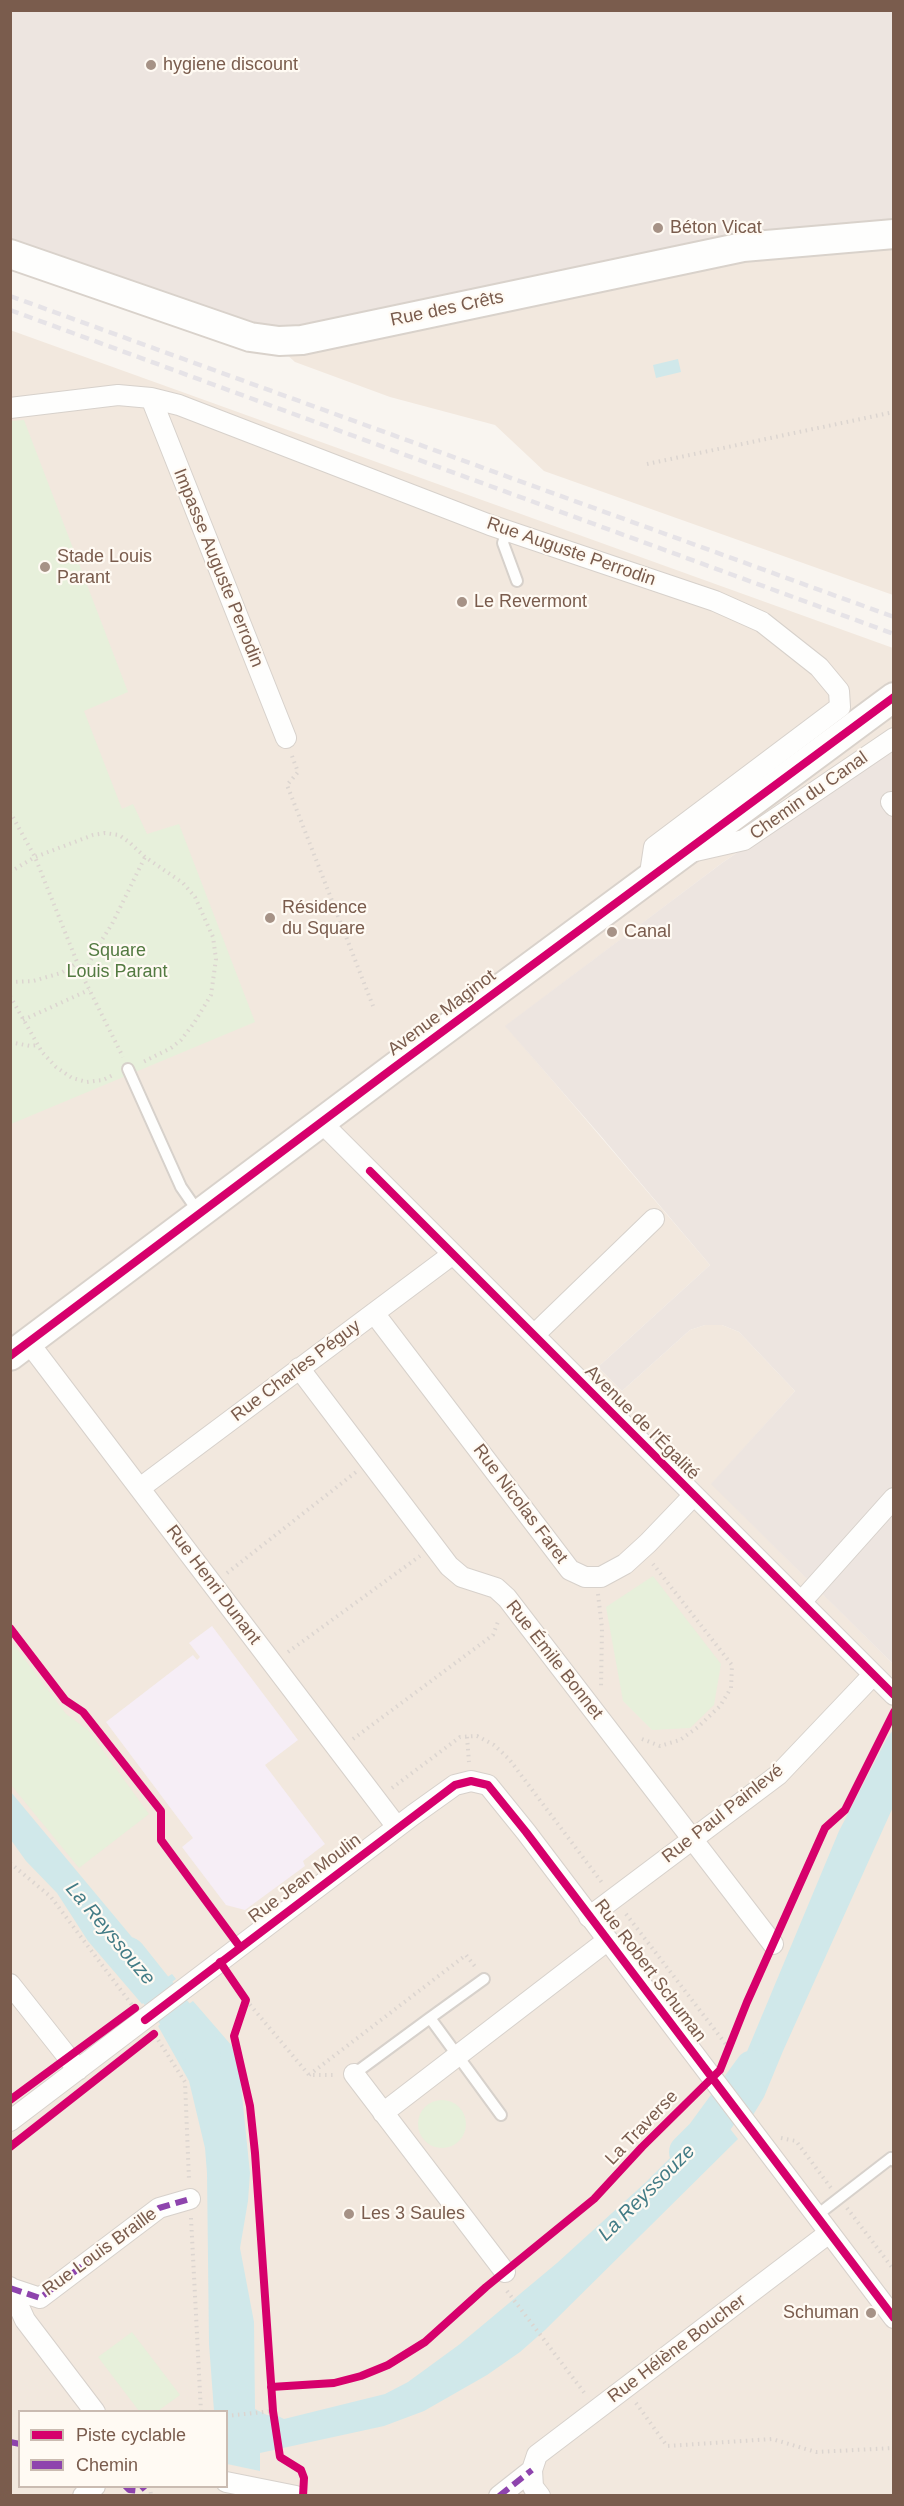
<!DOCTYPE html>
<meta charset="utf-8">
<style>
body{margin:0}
#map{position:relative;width:904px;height:2506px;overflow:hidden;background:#f9f5f0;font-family:Arial,sans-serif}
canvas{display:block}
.frame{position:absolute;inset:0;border:12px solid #7a5c4d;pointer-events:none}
.legend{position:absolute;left:18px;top:2410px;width:210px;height:78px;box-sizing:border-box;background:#fffaf3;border:2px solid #cabbb1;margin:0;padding:8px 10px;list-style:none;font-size:18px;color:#7a5c4d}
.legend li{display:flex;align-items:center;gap:12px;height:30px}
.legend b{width:30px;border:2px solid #cabbb1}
</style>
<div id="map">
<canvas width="904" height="2506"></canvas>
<div class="frame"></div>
<ul class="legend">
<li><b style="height:8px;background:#d6006c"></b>Piste cyclable</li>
<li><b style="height:8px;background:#8e44ad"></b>Chemin</li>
</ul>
</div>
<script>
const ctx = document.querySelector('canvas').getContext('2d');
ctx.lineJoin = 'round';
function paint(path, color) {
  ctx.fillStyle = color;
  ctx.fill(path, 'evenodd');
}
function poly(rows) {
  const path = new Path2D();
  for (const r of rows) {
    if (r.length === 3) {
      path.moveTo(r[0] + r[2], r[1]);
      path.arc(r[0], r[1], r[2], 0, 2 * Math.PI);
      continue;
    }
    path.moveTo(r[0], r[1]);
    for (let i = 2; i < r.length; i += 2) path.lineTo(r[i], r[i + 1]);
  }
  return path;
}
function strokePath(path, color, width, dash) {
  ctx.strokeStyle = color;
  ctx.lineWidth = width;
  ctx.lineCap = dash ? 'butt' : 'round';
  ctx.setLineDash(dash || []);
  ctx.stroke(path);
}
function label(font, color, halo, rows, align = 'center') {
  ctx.font = font + ' Arial,sans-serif';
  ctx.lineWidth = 4.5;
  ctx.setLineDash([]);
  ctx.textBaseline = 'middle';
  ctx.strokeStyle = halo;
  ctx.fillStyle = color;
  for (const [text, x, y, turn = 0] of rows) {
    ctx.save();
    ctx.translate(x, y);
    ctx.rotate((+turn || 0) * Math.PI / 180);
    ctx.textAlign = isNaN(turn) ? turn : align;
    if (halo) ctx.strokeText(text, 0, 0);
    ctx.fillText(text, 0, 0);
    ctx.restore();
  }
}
paint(poly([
 [893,245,893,595,544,471,495,425,390,397,295,362,264,334,743,247],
 [10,330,893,648,893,745,722,863,506,1026,710,1265,598,1367,622,1391,690,1330,705,1325,722,1325,739,1332,795,1391,712,1484,893,1664,893,2495,11,2495],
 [20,2412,226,2412,226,2486,20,2486]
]), '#f2e8de');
paint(poly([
 [10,11,893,11,893,234,264,334,170,297,11,239],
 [893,750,893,1664,711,1484,795,1391,739,1332,722,1325,705,1325,690,1330,622,1391,598,1367,710,1265,600,1135,505,1026,722,863,884,752]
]), '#ede5e0');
paint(poly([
 [212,1626,298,1740,265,1765,325,1844,303,1861,305,1866,245,1910,226,1905,182,1847,193,1838,106,1722,193,1655,197,1660,200,1657,189,1643]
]), '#f6eef6');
paint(poly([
 [24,420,128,692,84,711,122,809,133,804,147,834,179,824,255,1022,11,1124,10,421],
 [653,1576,721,1664,714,1705,690,1728,652,1730,623,1701,606,1607],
 [11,1641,66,1714,88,1730,149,1814,79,1868,11,1785],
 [442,2124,24],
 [132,2332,180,2395,158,2411,139,2411,98,2357]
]), '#e7f0db');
paint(poly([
 [678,359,681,372,656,378,653,365],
 [893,1730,893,1807,783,2051,764,2097,753,2115,729,2085,738,2073,839,1831,887,1738],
 [10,1791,166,1978,172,1974,176,1979,142,2004,88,1941,57,1893,26,1861,11,1840],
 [193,2001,232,2046,239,2066,250,2173,248,2201,240,2248,254,2322,255,2409,267,2415,278,2416,284,2419,385,2394,408,2382,460,2344,557,2263,645,2183,687,2141,714,2108,738,2139,545,2330,520,2352,487,2375,424,2411,384,2426,260,2453,260,2471,227,2464,226,2412,214,2411,209,2344,207,2173,205,2148,189,2081,158,2026]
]), '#d0e8ea');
strokePath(poly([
 [128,1955,202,2048,203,2054],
 [687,2152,704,2135,753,2068]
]), '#d0e8ea', 36);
const lane = poly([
 [507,530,503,543,517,581],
 [128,1069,181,1187,199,1213],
 [430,2018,484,1979],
 [354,2074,430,2018,501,2115],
 [816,2216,891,2158,894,2161]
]);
const street = poly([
 [151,398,286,738],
 [10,408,118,395,151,398,179,405,490,525,715,601,762,622,819,667,839,691,840,707,654,847,649,880],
 [891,802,894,806],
 [691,852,744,840,894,738],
 [321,1122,894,1695],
 [374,1313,570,1570,585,1577,601,1577,625,1564,648,1543,694,1495],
 [534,1335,654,1219],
 [29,1343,397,1827],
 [299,1368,449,1566,462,1577,496,1588,507,1598,773,1944],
 [140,1488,453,1254],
 [801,1602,894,1498],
 [589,1917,778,1775,873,1675],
 [10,1984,78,2070],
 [354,2074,505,2272],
 [383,2113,608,1940],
 [10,2121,413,1815,455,1785,471,1781,488,1785,526,1832,894,2318],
 [10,2287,25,2320,95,2412],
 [10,2288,40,2298,159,2208,190,2199],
 [226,2482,296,2496],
 [83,2496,95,2486],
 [499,2496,532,2470],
 [540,2496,533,2487,532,2470,537,2455,829,2233]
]);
const secondary = poly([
 [10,254,250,337,279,341,302,340,743,247,894,234],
 [10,1356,392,1069,894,697]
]);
strokePath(lane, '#d7d1cb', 14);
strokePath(street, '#d7d1cb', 22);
strokePath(secondary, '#d9d2cb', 32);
strokePath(poly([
 [647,464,894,412],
 [292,756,298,772,287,785,373,1006],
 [10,812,35,857,83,977,123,1057],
 [10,872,35,857,93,835,105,833,119,835,129,842,145,857,183,883,195,897,213,937,216,959,211,995,194,1023,181,1040,171,1048,141,1063],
 [83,976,98,946,112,924,145,857],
 [10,982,33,981,61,973,77,963],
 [10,996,42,1052,56,1067,72,1078,87,1082,103,1080,115,1074],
 [23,1020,89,990],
 [10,1042,30,1046,38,1045],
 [227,1573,356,1472],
 [598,1594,602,1628,601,1688],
 [288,1652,420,1556],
 [467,1737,469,1762],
 [353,1739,493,1635,499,1619],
 [642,1739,660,1746,680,1740,698,1727,720,1706,731,1688,732,1665,653,1564],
 [392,1788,460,1737,477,1736,494,1745,509,1759,603,1884],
 [10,1863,51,1897,132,2005],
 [626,1914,728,2047],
 [246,2000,309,2075,336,2075],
 [155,2035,185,2082,189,2180],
 [309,2075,466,1955,477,1969],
 [781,2138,796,2141,831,2188],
 [847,2208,894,2270],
 [191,2218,201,2412],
 [507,2291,586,2395],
 [636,2403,667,2446,772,2439,816,2452,894,2448],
 [226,2416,273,2411],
 [150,2486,151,2496]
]), '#dcd5d0', 4, [1.5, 4.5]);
strokePath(lane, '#fefefd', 10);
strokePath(street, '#fefefd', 20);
strokePath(secondary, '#fefefd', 28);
strokePath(poly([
 [10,296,894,617],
 [10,310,894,634]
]), '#e6e3e7', 4.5, [9, 6]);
strokePath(poly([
 [10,2288,40,2298,159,2208,190,2199],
 [10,2442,20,2444],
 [125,2486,129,2490,139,2491,145,2486],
 [499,2496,532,2470]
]), '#8e44ad', 6, [12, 6]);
strokePath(poly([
 [370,1171,894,1695],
 [10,1356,392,1069,894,697],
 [10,1628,65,1700,83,1712,161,1811,161,1840,240,1947],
 [220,1962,246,2000,234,2036,250,2106,255,2153,273,2411,280,2457,301,2470,304,2478,303,2496],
 [145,2020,455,1785,471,1781,488,1785,526,1832,894,2318],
 [10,2100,135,2008],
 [10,2147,154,2034],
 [271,2387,334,2383,361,2376,388,2365,425,2342,486,2287,594,2199,642,2147,720,2070,747,2002,825,1828,845,1810,894,1712]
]), '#d6006c', 8);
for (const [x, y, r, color] of [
 [151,65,6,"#a69286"],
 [658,228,6,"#a69286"],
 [45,567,6,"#a69286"],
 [462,602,6,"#a69286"],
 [270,918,6,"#a69286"],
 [612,932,6,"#a69286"],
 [349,2214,6,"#a69286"],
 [871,2313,6,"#a69286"]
]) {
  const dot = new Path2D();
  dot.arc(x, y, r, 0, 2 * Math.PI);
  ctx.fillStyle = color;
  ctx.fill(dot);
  strokePath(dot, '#fffaf3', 2);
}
label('18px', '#7a5c4d', '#fffaf3', [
 ["hygiene discount",163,65],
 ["Béton Vicat",670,228],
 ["Stade Louis",57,557],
 ["Parant",57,578],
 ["Le Revermont",474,602],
 ["Résidence",282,908],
 ["du Square",282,929],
 ["Canal",624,932],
 ["Les 3 Saules",361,2214],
 ["Schuman",859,2313,"right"]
], 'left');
label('18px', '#7a5c4d', '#fffaf3', [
 ["Rue des Crêts",447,309,-12],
 ["Rue Auguste Perrodin",571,552,19],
 ["Impasse Auguste Perrodin",218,568,68],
 ["Chemin du Canal",809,796,-35],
 ["Avenue Maginot",442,1013,-37],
 ["Rue Charles Péguy",296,1371,-37],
 ["Avenue de l'Égalité",642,1423,45],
 ["Rue Nicolas Faret",520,1504,53],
 ["Rue Henri Dunant",213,1585,53],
 ["Rue Émile Bonnet",554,1660,52],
 ["Rue Paul Painlevé",723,1814,-38],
 ["Rue Jean Moulin",305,1879,-37],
 ["Rue Robert Schuman",650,1971,53],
 ["La Traverse",642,2128,-46],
 ["Rue Louis Braille",100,2252,-36],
 ["Rue Hélène Boucher",677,2349,-37]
]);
label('18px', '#537a41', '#fffaf3', [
 ["Square",117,951],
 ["Louis Parant",117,972]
]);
label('italic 20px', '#437c86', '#fffaf3', [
 ["La Reyssouze",110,1934,50],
 ["La Reyssouze",647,2193,-45]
]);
</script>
